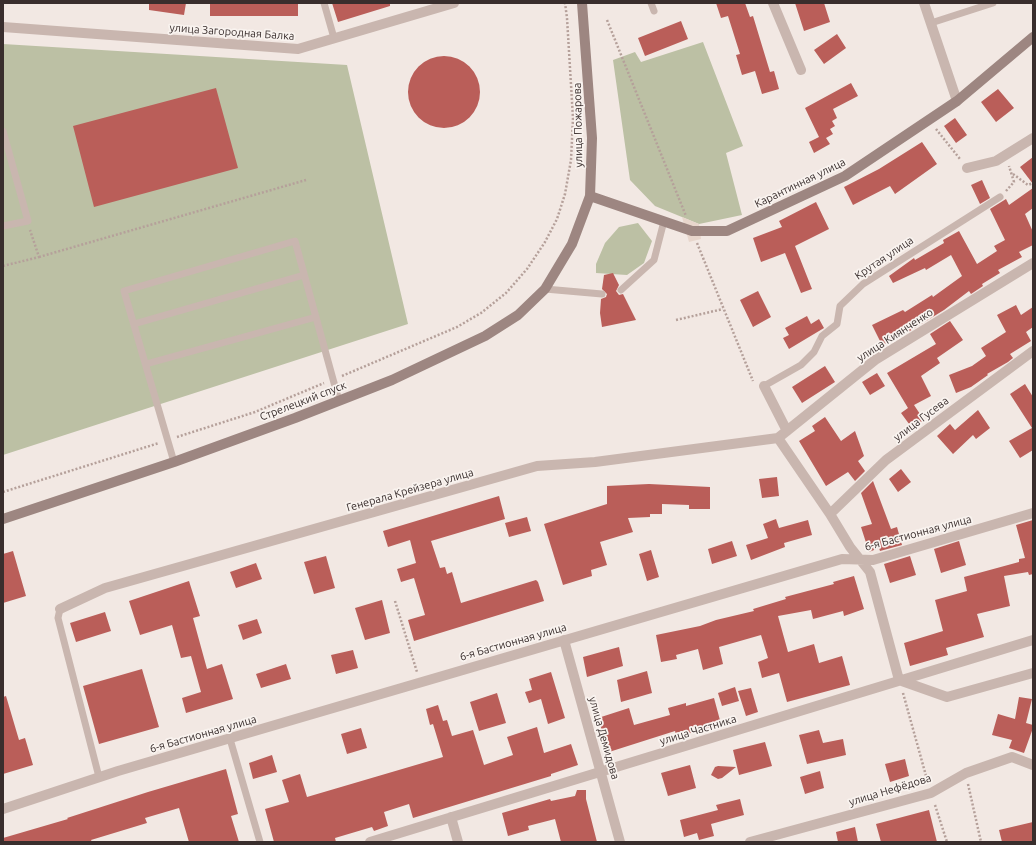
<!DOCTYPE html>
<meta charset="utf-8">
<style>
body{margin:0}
#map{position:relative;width:1036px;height:845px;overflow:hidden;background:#f2e8e3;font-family:Ubuntu,sans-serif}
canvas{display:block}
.frame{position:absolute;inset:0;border:4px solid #392e2d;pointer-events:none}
</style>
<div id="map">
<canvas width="1036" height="845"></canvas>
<div class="frame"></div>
</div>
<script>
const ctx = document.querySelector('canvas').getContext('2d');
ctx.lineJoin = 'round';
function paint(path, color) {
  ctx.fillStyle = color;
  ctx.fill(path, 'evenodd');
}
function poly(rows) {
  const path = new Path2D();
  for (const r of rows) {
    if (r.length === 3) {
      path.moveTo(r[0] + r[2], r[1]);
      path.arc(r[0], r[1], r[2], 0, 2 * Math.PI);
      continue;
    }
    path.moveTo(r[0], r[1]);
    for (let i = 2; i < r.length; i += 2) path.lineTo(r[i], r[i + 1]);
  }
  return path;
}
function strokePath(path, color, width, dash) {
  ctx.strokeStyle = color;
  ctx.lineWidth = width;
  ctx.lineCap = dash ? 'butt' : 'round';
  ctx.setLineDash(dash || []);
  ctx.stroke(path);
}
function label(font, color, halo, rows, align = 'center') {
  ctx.font = font + ' Ubuntu,sans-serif';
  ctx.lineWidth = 3.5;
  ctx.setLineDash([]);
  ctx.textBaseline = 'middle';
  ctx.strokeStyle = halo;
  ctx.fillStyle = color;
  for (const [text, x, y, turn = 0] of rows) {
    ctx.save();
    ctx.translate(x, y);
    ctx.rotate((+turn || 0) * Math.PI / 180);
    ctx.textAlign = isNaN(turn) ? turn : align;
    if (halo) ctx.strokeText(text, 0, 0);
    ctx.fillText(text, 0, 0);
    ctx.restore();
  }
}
paint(poly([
 [703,42,743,146,726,153,742,215,699,224,655,206,630,180,613,60,635,52,641,62],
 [3,44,347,65,408,324,3,455],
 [638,223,652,241,644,263,627,275,596,273,596,264,605,243,619,227]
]), '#bcc0a4');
paint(poly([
 [682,217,699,224,701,239,689,242]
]), '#e8d6cc');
paint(poly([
 [149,3,186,3,184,15,149,10],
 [210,3,298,3,298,16,210,16],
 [332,3,390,3,390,6,338,22],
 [716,3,745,3,750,17,753,16,770,72,774,71,779,89,762,94,755,71,742,75,736,55,740,54,728,16,721,18],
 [795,3,824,3,830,22,804,31],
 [681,21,688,39,645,56,638,38],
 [837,34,846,48,824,64,814,50],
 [444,92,36],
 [851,83,858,96,833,109,837,118,832,121,835,126,830,129,833,134,826,138,830,144,814,153,809,142,819,137,805,108],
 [216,88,238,168,94,207,73,126],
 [998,89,1014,108,996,122,981,102],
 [955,118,967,135,956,143,944,126],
 [922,142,937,164,895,194,890,186,853,205,844,187,879,169],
 [1033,157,1033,184,1020,167],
 [982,180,990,198,980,204,971,185],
 [1033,188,1033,208,1025,214,1033,232,1033,245,1019,252,1022,257,998,270,1000,273,982,284,983,286,971,294,969,291,944,310,900,337,882,345,872,325,903,310,905,312,932,295,933,297,962,276,951,255,926,270,925,268,893,283,889,276,914,258,915,260,944,243,943,240,959,231,977,264,997,251,994,246,1005,240,990,209,1006,199,1009,205],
 [816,202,829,229,795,246,812,289,801,293,785,253,761,262,753,238,782,227,779,221],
 [613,273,619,285,616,291,619,295,623,294,636,320,602,327,600,313,601,299,606,297,607,294,602,289,604,275],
 [758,291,771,317,753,327,740,300],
 [1016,305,1021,315,1033,307,1033,327,1026,332,1031,341,1010,354,1013,358,1008,362,987,374,988,375,971,387,956,393,949,375,972,366,986,356,981,348,1006,332,997,315],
 [807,316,811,324,819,319,824,328,789,349,783,338,789,335,785,328],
 [950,321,963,340,937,358,940,363,921,376,931,396,914,405,924,420,912,428,901,413,908,408,887,373,936,344,930,334],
 [825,366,835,382,802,403,792,387],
 [877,373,885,386,870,395,862,382],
 [1025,384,1033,397,1033,450,1020,458,1009,441,1032,428,1010,394],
 [978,410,990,428,976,439,973,435,953,454,937,436,950,424,955,430],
 [825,417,841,441,855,431,864,456,858,461,865,471,855,481,848,472,826,486,799,441,815,431,812,426],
 [901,469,911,482,898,492,889,479],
 [777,477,779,496,762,498,759,479],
 [873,481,891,529,897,527,902,545,880,551,879,548,869,552,861,527,872,524,861,493],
 [649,484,710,487,710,509,689,509,689,505,662,504,662,514,650,514,650,517,628,518,633,532,600,542,607,565,591,570,592,576,563,585,544,524,607,504,607,486],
 [499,496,505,519,431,541,440,568,445,567,447,574,452,572,461,603,536,580,538,582,544,601,414,641,408,620,425,615,414,578,401,582,397,569,416,563,410,540,388,547,383,531],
 [527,517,531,531,509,537,505,523],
 [776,519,779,528,808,520,812,535,784,543,785,547,751,560,746,545,768,538,763,524],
 [1033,520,1033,574,1029,575,1028,572,1004,576,1010,606,977,614,984,637,946,648,948,655,910,666,904,643,943,631,935,600,967,591,964,577,1019,562,1019,559,1025,558,1016,525],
 [732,541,737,556,712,564,708,549],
 [959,541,966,565,941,573,934,549],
 [651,550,659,577,647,581,639,554],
 [13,551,26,596,3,603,3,554],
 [326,556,335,588,314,594,304,562],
 [910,556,916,575,890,583,884,564],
 [256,563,262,579,236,588,230,572],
 [854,576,864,609,844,616,843,611,813,619,811,610,778,616,788,652,814,644,819,663,842,656,850,685,787,702,779,673,762,678,758,662,768,658,761,635,719,647,723,664,703,670,698,649,676,655,677,659,661,662,656,635,700,626,716,620,754,611,753,609,786,599,785,597,834,584,833,582],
 [189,581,200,616,193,618,207,669,222,664,233,699,186,713,182,698,201,692,191,656,181,658,172,625,140,635,129,601],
 [382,600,390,633,365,640,355,608],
 [105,612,111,631,76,642,70,623],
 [257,619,262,633,243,640,238,625],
 [619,647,623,666,587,677,583,657],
 [353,650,358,668,336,674,331,655],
 [286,664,291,679,261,688,256,674],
 [142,669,159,727,99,744,83,686],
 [647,671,652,693,621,702,617,680],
 [551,672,565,718,548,724,541,699,529,703,525,692,532,690,529,679],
 [735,687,739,701,722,706,718,693],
 [751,688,758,712,746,716,738,691],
 [497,693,506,723,479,731,470,702],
 [6,696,19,740,25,738,33,765,3,774,3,697],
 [1019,697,1032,699,1026,723,1033,725,1033,728,1024,753,1009,748,1012,740,992,735,998,714,1015,719],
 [714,698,721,724,677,737,675,731,609,752,598,718,629,708,634,725,670,715,668,708,686,703,686,706],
 [438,705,443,721,447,720,452,736,473,730,484,765,513,755,507,737,537,727,544,753,571,744,578,765,551,774,551,776,413,818,409,804,384,812,388,826,374,831,372,827,335,838,336,842,274,842,265,809,289,802,282,780,300,774,307,797,443,757,433,724,430,725,426,709],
 [361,728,367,748,347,754,341,734],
 [819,730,823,743,843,739,846,755,807,764,799,735],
 [765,742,772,766,739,775,733,750],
 [272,755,277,772,253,779,249,763],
 [905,759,909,776,890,782,885,764],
 [690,765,696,788,668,796,661,773],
 [718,766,736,767,722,778,718,779,711,775,715,767],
 [226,769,238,814,231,816,239,842,189,842,179,808,145,818,147,823,91,840,92,842,3,842,3,838,68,819,67,818,148,792],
 [820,771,824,788,805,794,800,777],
 [577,790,586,790,586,799,597,842,561,842,555,819,528,826,529,830,508,836,502,813,550,799,551,801,575,796],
 [740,799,744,815,711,824,714,836,699,840,697,833,684,837,680,820,718,810,716,805],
 [929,810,937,842,881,842,876,824],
 [1033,822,1033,842,1002,842,999,830],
 [855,827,858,842,838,842,836,832]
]), '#ba5e59');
strokePath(poly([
 [607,20,686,216],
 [936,129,960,159],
 [1013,174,1028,185,1033,183],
 [1006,191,1014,182,1009,166],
 [697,243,753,381],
 [39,257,306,180],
 [3,266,39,257,30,230],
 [676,320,723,309],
 [342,376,457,327,481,313,506,293,527,269,545,242,557,219,565,194,571,160,573,118,567,18,565,3],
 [177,437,255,412,324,383],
 [3,492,159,443],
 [395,601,417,672],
 [903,693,928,783],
 [968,784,981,842],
 [935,805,947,842]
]), '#b5a09a', 2.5, [2, 2]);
strokePath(poly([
 [324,3,334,38],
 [651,3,654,11],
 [931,23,993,3],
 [3,131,28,221,3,226],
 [545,289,602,294],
 [621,290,654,260,664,221],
 [134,324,304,275],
 [146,364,316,317],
 [764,386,801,365,814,352,822,336,837,324,840,306,863,284,1000,197],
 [174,462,124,291,295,241,339,401],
 [60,609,58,618,99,777],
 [230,739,260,842]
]), '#c9b6af', 7);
strokePath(poly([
 [773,3,801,70],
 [924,3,957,101],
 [3,27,298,49,454,3],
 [967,168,996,161,1033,138],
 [764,386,787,431],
 [778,438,830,514,850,547,870,572,899,680,947,697,1033,673],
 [778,438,875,360,1033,263],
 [830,514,886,460,1033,351],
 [60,609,105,588,537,466,595,462,778,438],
 [564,640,620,842],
 [3,809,118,771,842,559,873,560,1033,513],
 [451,817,458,842],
 [370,842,1033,640],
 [750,842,931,793,966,773,1012,757,1033,765]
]), '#c9b6af', 10);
strokePath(poly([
 [590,196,692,231,727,231,845,176,957,101,1033,37],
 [3,519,174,462,295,418,392,380,485,336,518,315,545,289,572,244,590,196,592,138,582,3]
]), '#9d8681', 10);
label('11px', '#392e2d', '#f9f3ef', [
 ["улица Загородная Балка",232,32,4],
 ["улица Пожарова",578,125,-91],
 ["Карантинная улица",800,183,-26],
 ["Крутая улица",884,258,-34],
 ["улица Киянченко",895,335,-33],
 ["Стрелецкий спуск",303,401,-21],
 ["улица Гусева",921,419,-37],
 ["Генерала Крейзера улица",410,490,-16],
 ["6-я Бастионная улица",918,533,-15],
 ["6-я Бастионная улица",513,642,-16],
 ["улица Частника",698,730,-17],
 ["6-я Бастионная улица",203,734,-16],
 ["улица Демидова",604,738,74],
 ["улица Нефёдова",890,790,-17]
]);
</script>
